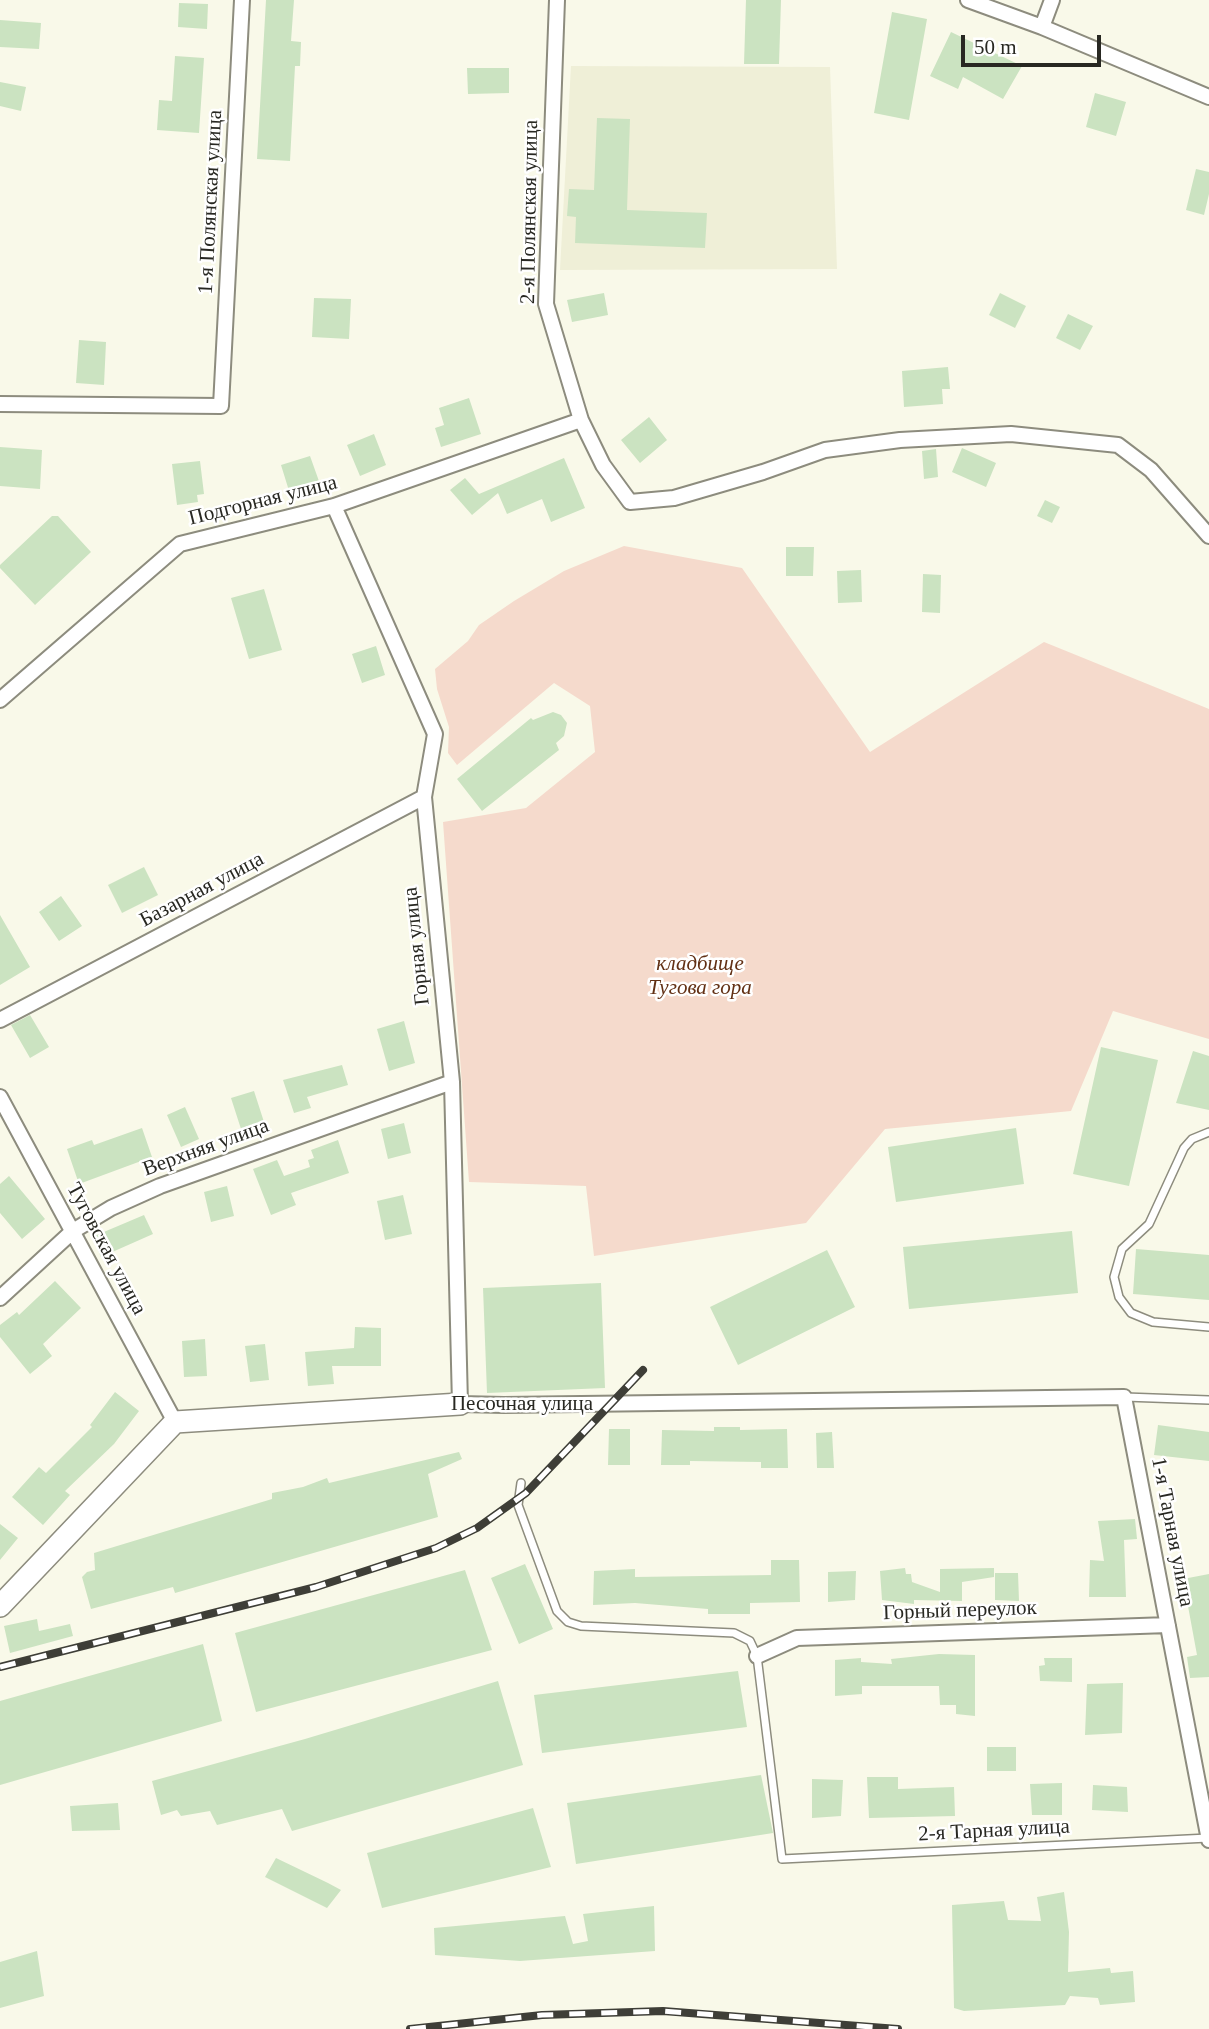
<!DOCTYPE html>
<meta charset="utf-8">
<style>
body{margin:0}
#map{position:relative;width:1209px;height:2029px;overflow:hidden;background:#f9f9e9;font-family:"Times New Roman",serif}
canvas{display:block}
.scale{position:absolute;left:961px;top:35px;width:140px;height:32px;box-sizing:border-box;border:4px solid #282822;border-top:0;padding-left:9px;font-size:21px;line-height:24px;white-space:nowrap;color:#282822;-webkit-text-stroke:5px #fff;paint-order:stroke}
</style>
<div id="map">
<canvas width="1209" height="2029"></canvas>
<div class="scale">50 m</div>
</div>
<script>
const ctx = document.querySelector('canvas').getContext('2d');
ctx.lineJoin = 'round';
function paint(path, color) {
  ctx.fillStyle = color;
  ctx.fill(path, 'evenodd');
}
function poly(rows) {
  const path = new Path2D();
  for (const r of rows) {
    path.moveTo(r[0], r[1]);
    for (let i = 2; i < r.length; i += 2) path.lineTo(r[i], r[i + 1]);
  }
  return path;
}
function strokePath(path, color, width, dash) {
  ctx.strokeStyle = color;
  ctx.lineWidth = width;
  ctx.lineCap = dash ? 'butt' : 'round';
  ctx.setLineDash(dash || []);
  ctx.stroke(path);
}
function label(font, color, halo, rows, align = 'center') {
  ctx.font = font + ' "Times New Roman",serif';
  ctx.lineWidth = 5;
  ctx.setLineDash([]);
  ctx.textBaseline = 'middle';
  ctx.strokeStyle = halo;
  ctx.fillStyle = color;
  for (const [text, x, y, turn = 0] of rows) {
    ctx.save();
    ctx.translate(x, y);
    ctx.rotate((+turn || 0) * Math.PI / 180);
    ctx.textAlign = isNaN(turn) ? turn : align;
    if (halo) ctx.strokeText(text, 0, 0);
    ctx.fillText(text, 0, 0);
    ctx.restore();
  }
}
paint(poly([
 [571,66,830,67,837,269,560,270]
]), '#efefd7');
paint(poly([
 [624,546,742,568,870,752,1044,642,1209,709,1209,1039,1113,1011,1071,1111,885,1129,806,1223,594,1256,586,1186,469,1182,443,822,526,808,595,752,590,706,554,683,457,765,448,753,449,727,437,689,435,669,468,641,479,625,514,601,564,571]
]), '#f5dacc');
paint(poly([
 [266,0,294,0,291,41,301,42,300,66,295,66,290,161,257,159],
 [746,0,781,0,779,64,744,64],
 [179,3,208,4,207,29,178,27],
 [892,12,927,19,909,120,874,113],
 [0,20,41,23,39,49,0,47],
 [951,32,1022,66,1003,99,963,77,958,89,930,76],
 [175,56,204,58,199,133,157,130,159,100,172,101],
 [467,68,509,68,509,93,468,94],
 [0,82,26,87,21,111,0,106],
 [1095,93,1126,102,1116,136,1086,127],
 [597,118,630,119,627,210,707,213,705,248,575,243,576,217,567,216,569,189,594,190],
 [1196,169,1209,172,1209,194,1204,215,1186,210],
 [604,293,608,315,572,322,567,300],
 [1000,293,1026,306,1015,328,989,315],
 [314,298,351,299,349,339,312,337],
 [1068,314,1093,326,1080,350,1056,338],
 [79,340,106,342,104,385,76,383],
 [948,367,950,389,942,389,943,404,904,407,902,371],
 [469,398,481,434,441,447,435,428,444,425,439,408],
 [649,417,667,440,640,463,621,440],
 [374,434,386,465,360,476,347,445],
 [0,447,42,450,40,489,0,486],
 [962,448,996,463,986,487,952,472],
 [936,449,938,477,924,479,922,451],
 [310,456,320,484,290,494,281,465],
 [564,458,585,508,551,522,542,499,507,514,498,493,472,515,450,490,465,478,479,494],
 [200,461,204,494,197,495,198,502,177,505,172,464],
 [1045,500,1060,507,1052,523,1037,516],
 [52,516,58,516,91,552,35,605,0,568,0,565],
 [786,547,814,547,813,576,786,576],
 [861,570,862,602,838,603,837,571],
 [923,574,941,575,940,613,922,612],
 [264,589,282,650,249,659,231,598],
 [376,646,385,675,362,683,352,654],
 [553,712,561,715,567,723,564,736,556,743,559,750,482,811,457,779,531,718,533,720],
 [144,867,158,895,122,913,108,885],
 [61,896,82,926,59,941,39,912],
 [0,915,30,967,0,985],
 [30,1015,49,1047,30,1058,11,1025],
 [404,1021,415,1063,389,1071,377,1029],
 [1101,1047,1158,1060,1129,1186,1073,1174],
 [1193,1051,1209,1056,1209,1110,1176,1103],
 [342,1065,348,1085,307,1097,311,1108,294,1113,283,1080],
 [254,1091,264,1122,241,1129,231,1098],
 [185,1107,199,1139,181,1147,167,1115],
 [404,1123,411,1153,388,1159,381,1129],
 [142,1128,152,1157,79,1184,67,1149,92,1140,94,1145],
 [1016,1128,1024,1184,896,1202,888,1147],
 [338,1140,349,1173,291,1193,296,1205,271,1215,253,1169,277,1160,284,1176,310,1167,308,1160,314,1158,311,1150],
 [9,1176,45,1219,22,1239,0,1213,0,1184],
 [227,1186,234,1216,211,1222,204,1192],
 [403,1195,412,1234,385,1240,377,1201],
 [144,1215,153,1234,101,1257,92,1237],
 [1072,1231,1078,1293,909,1309,903,1247],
 [1136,1249,1209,1255,1209,1300,1133,1294],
 [827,1250,855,1307,738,1365,710,1307],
 [55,1281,81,1308,43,1344,52,1356,30,1374,0,1337,0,1325,17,1312,19,1315],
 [601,1283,605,1388,487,1393,483,1288],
 [355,1327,381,1328,381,1366,332,1366,334,1384,308,1386,305,1352,354,1348],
 [205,1339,207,1376,184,1377,182,1341],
 [265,1344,269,1380,250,1382,245,1346],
 [115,1392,139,1411,114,1444,65,1491,70,1495,43,1525,12,1497,39,1467,46,1473,92,1427,90,1425],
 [1158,1425,1209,1432,1209,1461,1154,1455],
 [714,1427,740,1427,740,1430,787,1429,788,1468,761,1468,761,1462,690,1461,690,1465,661,1465,662,1430,714,1431],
 [609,1429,630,1429,630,1465,608,1465],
 [832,1432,834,1468,817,1468,816,1433],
 [459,1452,462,1459,428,1474,438,1517,175,1593,173,1587,91,1609,82,1577,87,1572,95,1570,94,1553,272,1499,272,1493,303,1487,327,1478,329,1483],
 [1135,1519,1137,1539,1124,1540,1126,1597,1089,1597,1090,1560,1104,1561,1098,1521],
 [0,1524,18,1538,0,1560],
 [771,1560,799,1560,800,1602,750,1603,750,1614,708,1614,708,1609,635,1603,593,1605,594,1571,635,1569,635,1577,771,1575],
 [525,1564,553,1629,519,1644,491,1578],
 [905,1568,906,1574,911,1574,912,1582,940,1592,940,1569,994,1568,994,1577,962,1582,962,1601,914,1600,914,1604,882,1600,880,1571],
 [465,1570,492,1650,256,1712,235,1633],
 [856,1571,855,1600,828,1602,828,1572],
 [995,1573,1018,1573,1019,1601,995,1600],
 [1209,1574,1209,1677,1190,1678,1187,1657,1197,1655,1183,1579],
 [37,1619,39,1631,70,1624,73,1636,10,1653,4,1626],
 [203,1644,222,1721,0,1785,0,1701],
 [939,1654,975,1655,975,1716,956,1714,956,1705,940,1705,939,1686,862,1686,862,1694,835,1696,835,1660,861,1658,861,1662,892,1664,891,1659],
 [1044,1658,1072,1658,1072,1682,1040,1681,1039,1666,1045,1665],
 [738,1671,747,1727,542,1753,534,1695],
 [498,1681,523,1765,292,1831,282,1809,217,1825,210,1811,181,1816,177,1810,161,1815,152,1781,305,1739],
 [1123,1683,1122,1733,1085,1735,1087,1684],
 [987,1747,1016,1747,1016,1771,987,1771],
 [761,1775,773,1833,576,1864,567,1803],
 [867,1777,898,1777,898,1789,954,1787,955,1816,869,1818],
 [812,1779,843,1780,841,1816,812,1818],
 [1062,1783,1062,1815,1032,1815,1030,1784],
 [1093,1785,1127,1787,1128,1812,1092,1810],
 [118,1803,120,1830,72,1831,70,1806],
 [533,1808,551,1867,382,1908,367,1853],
 [276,1858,328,1883,341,1890,327,1908,265,1877],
 [1064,1892,1069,1932,1068,1972,1110,1968,1111,1973,1133,1971,1135,2002,1100,2005,1098,1998,1070,1996,1065,2005,964,2011,954,2008,952,1905,1004,1901,1008,1920,1041,1921,1037,1897],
 [654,1906,655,1951,520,1961,435,1955,434,1928,565,1916,573,1944,588,1941,583,1914],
 [37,1951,44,1996,0,2008,0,1962]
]), '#cbe3c1');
const lane = poly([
 [1209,1132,1192,1139,1184,1148,1149,1224,1122,1249,1114,1277,1119,1297,1131,1313,1153,1322,1209,1327],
 [1125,1397,1209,1400],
 [521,1483,518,1505,557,1611,568,1622,581,1626,734,1633,750,1641,757,1656,782,1859,1208,1838]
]);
const street = poly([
 [557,0,546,304,581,420,603,465,630,502,674,498,763,472,825,450,900,440,1011,434,1118,445,1151,470,1209,536],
 [968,0,1042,27,1209,97],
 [1042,27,1052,0],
 [0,404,221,406,242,0],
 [334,506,435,734,424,797,452,1082,460,1404,504,1405,1124,1397,1209,1840],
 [0,700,180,544,334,506,581,420],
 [0,1020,424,797],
 [0,1097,175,1422],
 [0,1298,73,1231,111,1208,160,1186,452,1082],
 [757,1656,797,1638,1168,1625]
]);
const secondary = poly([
 [0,1606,175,1422,460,1404]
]);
strokePath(lane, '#8d8c7e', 10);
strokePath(street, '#8d8c7e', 18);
strokePath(secondary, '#8d8c7e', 24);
strokePath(lane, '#fff', 7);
strokePath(street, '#fff', 14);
strokePath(secondary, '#fff', 21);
const rail = poly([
 [0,1667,316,1587,436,1548,477,1528,526,1493,643,1370],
 [410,2029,542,2015,663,2011,898,2029]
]);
strokePath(rail, '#3e3e37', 8);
strokePath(rail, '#fff', 5, [16]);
label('21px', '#282822', '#fff', [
 ["1-я Полянская улица",211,202,-87],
 ["2-я Полянская улица",530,212,-89],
 ["Подгорная улица",263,501,-14],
 ["Базарная улица",202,890,-28],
 ["Горная улица",417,946,-96],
 ["Верхняя улица",206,1148,-20],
 ["Туговская улица",106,1249,62],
 ["Песочная улица",522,1404],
 ["1-я Тарная улица",1172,1532,79],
 ["Горный переулок",960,1611,-2],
 ["2-я Тарная улица",994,1831,-3]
]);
label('italic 21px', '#623014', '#fff', [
 ["кладбище",700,964],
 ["Тугова гора",700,988]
]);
</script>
